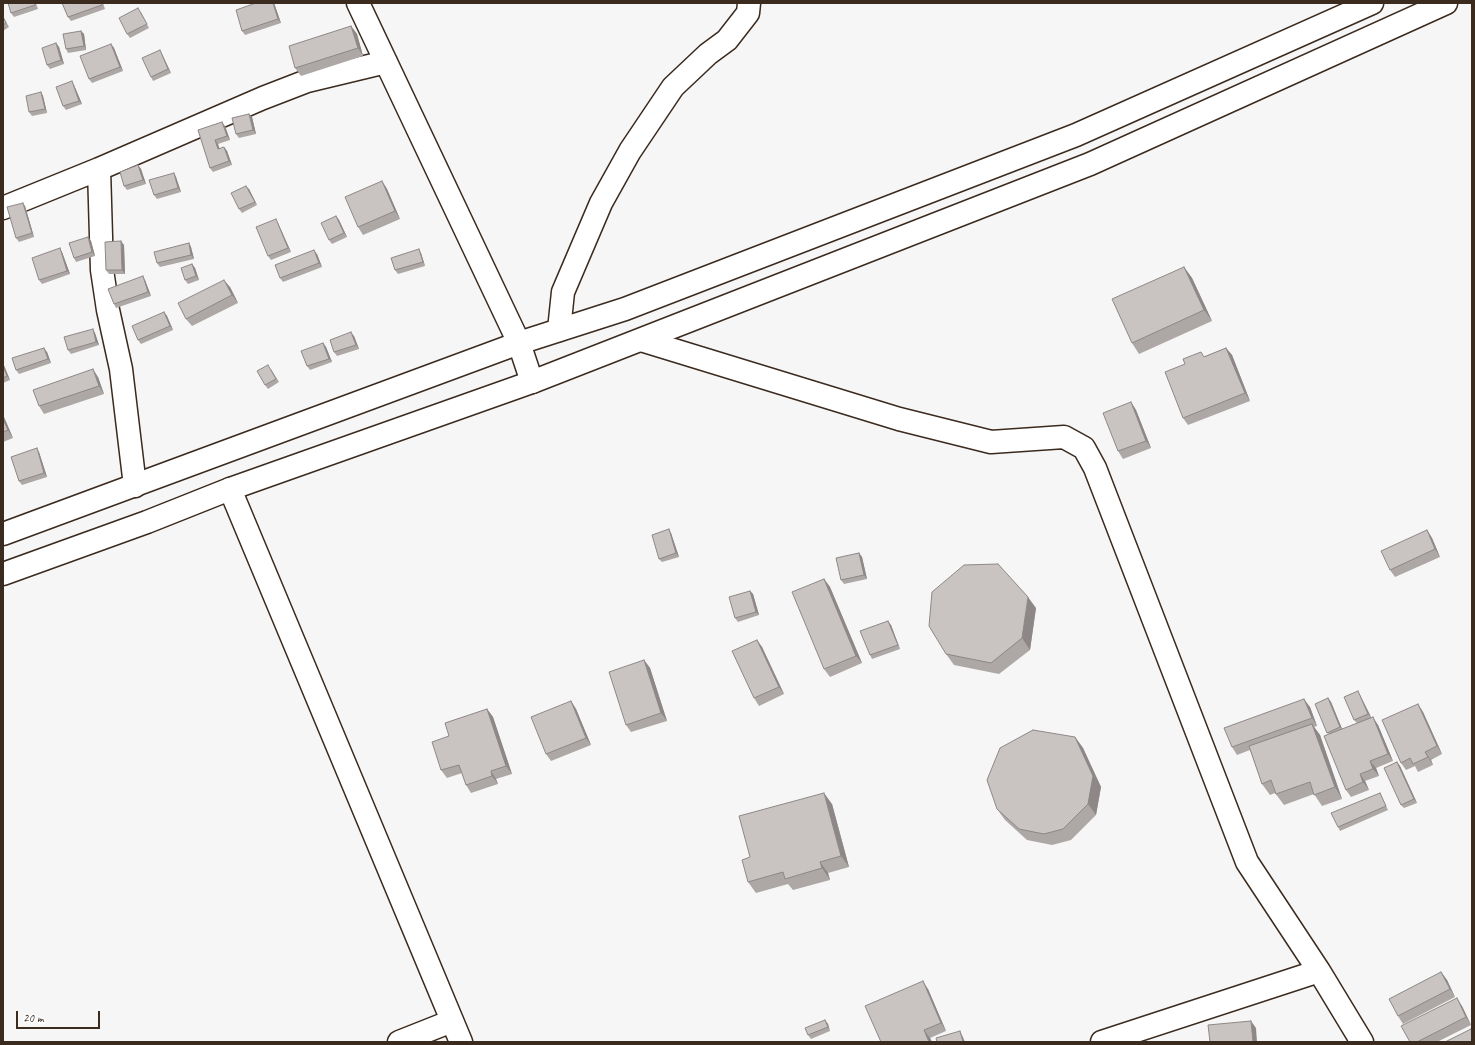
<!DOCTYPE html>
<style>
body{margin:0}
#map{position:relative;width:1475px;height:1045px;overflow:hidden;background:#f7f6f6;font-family:Caveat,sans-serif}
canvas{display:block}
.frame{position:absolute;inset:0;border:4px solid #3b2a1e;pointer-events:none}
.scale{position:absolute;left:16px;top:1011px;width:84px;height:18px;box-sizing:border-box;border:2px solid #3b2a1e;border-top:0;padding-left:5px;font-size:12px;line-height:14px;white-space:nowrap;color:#3b2a1e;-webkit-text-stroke:3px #fff;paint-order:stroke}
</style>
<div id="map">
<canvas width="1475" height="1045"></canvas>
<div class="frame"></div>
<div class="scale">20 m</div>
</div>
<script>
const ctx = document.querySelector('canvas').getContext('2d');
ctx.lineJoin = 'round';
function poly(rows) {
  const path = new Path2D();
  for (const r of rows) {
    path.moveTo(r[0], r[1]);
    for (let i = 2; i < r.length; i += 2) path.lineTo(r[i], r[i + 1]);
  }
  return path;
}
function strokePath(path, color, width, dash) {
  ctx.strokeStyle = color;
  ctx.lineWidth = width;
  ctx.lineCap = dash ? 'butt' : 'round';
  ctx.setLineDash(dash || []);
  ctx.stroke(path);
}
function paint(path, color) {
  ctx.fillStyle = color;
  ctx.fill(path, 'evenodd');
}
const street = poly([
 [358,3,519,343,532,382],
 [99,169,102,270,108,310,121,369,135,486],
 [3,208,99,169,263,98,307,81,386,62],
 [559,330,563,292,601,203,630,151,673,87,708,54,727,40,748,13,749,3],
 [641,340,899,419,991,442,1064,437,1084,448,1095,468,1247,862,1319,971,1362,1042],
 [230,489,461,1042],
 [399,1042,452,1021],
 [1102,1042,1319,971]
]);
const primary = poly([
 [3,534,519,343,625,309,1076,135,1372,3],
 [3,574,147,522,230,489,532,382,1090,164,1446,3]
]);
strokePath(street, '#3b2a1e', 25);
strokePath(primary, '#3b2a1e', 25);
strokePath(street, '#fff', 22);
strokePath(primary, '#fff', 22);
paint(poly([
 [36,3,38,9,14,17,11,13],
 [62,3,103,3,105,9,71,21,68,17],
 [256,3,274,3,281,23,245,35,242,31],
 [141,12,149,28,130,38,127,34],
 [3,16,9,27,3,31],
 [351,26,357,34,363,56,301,76,295,68],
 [81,31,84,34,86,50,68,53,66,49],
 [56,43,59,47,64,64,50,69,47,65],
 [111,44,114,48,123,71,92,83,89,79],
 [162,54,171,73,153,81,151,77],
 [74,85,82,104,66,110,63,106],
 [41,92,43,96,47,113,32,116,29,112],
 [252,117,256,134,239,138,236,134],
 [225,126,230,140,218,144,219,149,224,147,227,151,232,165,213,172,210,168,198,130],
 [138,165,141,169,146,184,127,190,124,186],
 [174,173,176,177,181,192,157,199,154,195],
 [382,181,387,189,400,219,363,235,358,227],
 [249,189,257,205,242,213,239,209],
 [25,206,34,237,19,242,16,238],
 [336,216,339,220,347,237,332,244,329,240],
 [278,223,291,252,271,260,268,256],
 [88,237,91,241,95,256,76,262,74,258],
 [189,243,191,247,194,259,160,267,157,263],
 [124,245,125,274,109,274,106,270],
 [62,252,70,274,42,284,39,280],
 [421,253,425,266,398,274,395,270],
 [317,254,322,267,283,282,280,278],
 [192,264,195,268,199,280,188,284,185,280],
 [1184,267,1192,278,1212,321,1139,354,1132,343],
 [145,280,151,296,116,308,114,304],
 [230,287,238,303,192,326,186,319],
 [164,312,167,316,173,330,141,344,138,340],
 [95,333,99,345,71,354,68,350],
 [354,336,359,349,337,356,334,352],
 [323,343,326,347,332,362,310,370,307,366],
 [1226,348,1232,355,1250,401,1188,425,1183,418,1205,356],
 [47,352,51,363,19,374,16,370],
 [3,363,10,380,3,383],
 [271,369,279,382,268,389,265,385],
 [98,377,104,394,44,414,39,406],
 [1131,402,1136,410,1151,448,1123,459,1118,451],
 [3,415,13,438,3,442],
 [39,452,47,477,22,485,19,481],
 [1427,530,1432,538,1440,557,1395,577,1390,570],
 [671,533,679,557,662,562,659,559],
 [859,553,862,557,867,579,844,584,841,580],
 [824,579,830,587,862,663,830,677,824,669],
 [750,591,753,594,759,615,738,622,735,618],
 [1036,608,1030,650,999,674,954,665,946,654],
 [891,625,900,649,872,659,870,655],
 [757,640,762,647,784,694,759,706,754,698],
 [644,660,650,668,667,721,631,732,626,725],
 [1360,695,1371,717,1378,725,1393,761,1376,768,1379,776,1365,781,1369,790,1351,797,1346,790,1329,734,1327,733,1328,698,1331,702,1342,729,1357,723,1354,720],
 [571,701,576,709,591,745,551,761,546,754],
 [1418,704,1423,712,1442,754,1431,760,1433,765,1418,772,1415,766,1406,770,1401,763],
 [1310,707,1317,726,1314,727,1320,735,1342,799,1322,806,1314,794,1284,805,1275,793,1270,795,1262,784,1250,750,1237,755,1232,747],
 [487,709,493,717,512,774,496,779,498,784,471,793,466,785,462,773,447,778,441,770,449,736],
 [1075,737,1083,748,1101,787,1096,815,1071,840,1052,845,1027,840,1005,820,997,809],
 [1397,762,1400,766,1417,803,1404,808,1401,805],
 [1380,793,1382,797,1388,810,1340,831,1338,827],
 [832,804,849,867,828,873,830,880,793,890,788,884,756,893,748,882,750,857],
 [1441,972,1447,980,1455,997,1403,1024,1398,1016],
 [928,989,946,1031,930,1038,932,1042,881,1042],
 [1462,1006,1471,1025,1437,1042,1410,1042],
 [825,1020,828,1024,830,1031,811,1039,808,1035]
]), '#ada8a6');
paint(poly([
 [273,3,274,3,281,23,278,19],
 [351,26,357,34,363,56,358,48],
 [81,31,84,34,86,50,84,46],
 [56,43,59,47,64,64,61,60],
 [111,44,114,48,123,71,120,67],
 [160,50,162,54,171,73,168,69],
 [72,81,74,85,82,104,79,101],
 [41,92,43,96,47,113,45,109],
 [249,114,252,117,256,134,253,130],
 [222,122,225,126,230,140,227,136],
 [215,140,218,144,221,153,218,149],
 [224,147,227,151,232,165,229,161],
 [138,165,141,169,146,184,143,180],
 [174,173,176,177,181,192,178,188],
 [382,181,387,189,400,219,395,211],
 [246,186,249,189,257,205,255,202],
 [23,203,25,206,34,237,32,233],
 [336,216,339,220,347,237,344,233],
 [276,219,278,223,291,252,288,248],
 [88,237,91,241,95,256,92,252],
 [121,241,124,245,125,274,122,270],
 [189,243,191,247,194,259,191,255],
 [60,248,62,252,70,274,67,271],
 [419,249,421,253,425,266,423,262],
 [314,250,317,254,322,267,319,263],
 [192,264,195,268,199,280,196,276],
 [1184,267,1192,278,1212,321,1204,310],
 [143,276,145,280,151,296,148,292],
 [224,280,230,287,238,303,232,295],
 [164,312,167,316,173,330,170,326],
 [93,329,95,333,99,345,96,342],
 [351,332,354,336,359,349,356,345],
 [323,343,326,347,332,362,329,359],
 [44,348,47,352,51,363,48,359],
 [1226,348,1232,355,1250,401,1245,393],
 [3,363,10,380,7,376,3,366],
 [93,369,98,377,104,394,99,386],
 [1131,402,1136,410,1151,448,1146,441],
 [3,415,4,417,13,438,8,430,3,419],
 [37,448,39,452,47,477,44,473],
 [669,529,671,533,679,557,676,553],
 [1427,530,1432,538,1440,557,1435,549],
 [859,553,862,557,867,579,864,575],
 [824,579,830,587,862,663,856,656],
 [750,591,753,594,759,615,756,612],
 [1028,597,1036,608,1030,650,1022,638],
 [888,621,891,625,900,649,898,645],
 [757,640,762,647,784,694,779,687],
 [644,660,650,668,667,721,661,713],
 [1358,691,1371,717,1368,714],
 [1328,698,1331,702,1343,731,1340,727],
 [1304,699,1310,707,1317,726,1312,718],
 [571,701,576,709,591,745,586,738],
 [1418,704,1423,712,1442,754,1437,746],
 [487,709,493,717,512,774,506,766],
 [1373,717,1378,725,1393,761,1388,754],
 [1312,724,1320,735,1342,799,1335,787],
 [1075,737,1083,748,1101,787,1096,815,1088,804],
 [1425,752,1431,760,1433,765,1428,757],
 [1370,761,1376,768,1379,776,1373,769],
 [1397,762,1400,766,1417,803,1414,799],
 [491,771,496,779,498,784,492,776],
 [1360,774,1365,781,1369,790,1363,782],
 [824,793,832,804,849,867,841,856],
 [820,862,828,873,830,880,822,868],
 [1441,972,1447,980,1455,997,1450,989],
 [923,981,928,989,946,1031,941,1023],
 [1457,998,1462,1006,1471,1025,1466,1017],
 [825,1020,828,1024,830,1031,828,1027],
 [1251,1021,1256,1028,1257,1042,1253,1042],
 [924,1030,930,1038,932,1042,929,1042],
 [960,1031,962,1035,965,1042,963,1042]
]), '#8d8887');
const building = poly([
 [8,3,35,3,35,5,11,13,8,3],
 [62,3,102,3,102,5,68,17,62,3],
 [256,3,273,3,278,19,242,31,236,10,256,3],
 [138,8,147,24,127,34,119,18,138,8],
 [3,17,6,23,3,25,3,17],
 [351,26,358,48,295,68,289,46,351,26],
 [81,31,84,46,66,49,63,34,81,31],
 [56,43,61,60,47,65,42,48,56,43],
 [111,44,120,67,89,79,80,56,111,44],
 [160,50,168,69,151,77,142,58,160,50],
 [72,81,79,101,63,106,56,87,72,81],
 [41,92,45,109,29,112,26,96,41,92],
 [249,114,253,130,236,134,232,118,249,114],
 [222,122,227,136,215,140,218,149,224,147,229,161,210,168,198,130,222,122],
 [138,165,143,180,124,186,120,172,138,165],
 [174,173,178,188,154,195,149,180,174,173],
 [382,181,395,211,358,227,345,197,382,181],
 [246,186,255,202,239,209,231,193,246,186],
 [23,203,32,233,16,238,7,207,23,203],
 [336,216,344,233,329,240,321,223,336,216],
 [276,219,288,248,268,256,256,227,276,219],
 [88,237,92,252,74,258,69,243,88,237],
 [121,241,122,270,106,270,105,242,121,241],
 [189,243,191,255,157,263,154,252,189,243],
 [60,248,67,271,39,280,32,258,60,248],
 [419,249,423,262,395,270,391,258,419,249],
 [314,250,319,263,280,278,275,265,314,250],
 [192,264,196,276,185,280,181,268,192,264],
 [1184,267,1204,310,1132,343,1112,299,1184,267],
 [143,276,148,292,114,304,108,289,143,276],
 [224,280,232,295,186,319,178,303,224,280],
 [164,312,170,326,138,340,132,326,164,312],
 [93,329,96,342,68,350,64,337,93,329],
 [351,332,356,345,334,352,330,340,351,332],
 [323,343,329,359,307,366,301,351,323,343],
 [44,348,48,359,16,370,12,358,44,348],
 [1226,348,1245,393,1183,418,1165,372,1185,364,1183,359,1201,352,1204,357,1226,348],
 [268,365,276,379,265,385,257,371,268,365],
 [3,366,7,376,3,378,3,366],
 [93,369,99,386,39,406,33,390,93,369],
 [1131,402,1146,441,1118,451,1103,413,1131,402],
 [3,419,8,430,3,432,3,419],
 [37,448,44,473,19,481,11,457,37,448],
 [669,529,676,553,659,559,652,535,669,529],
 [1427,530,1435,549,1390,570,1381,551,1427,530],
 [859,553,864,575,841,580,836,558,859,553],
 [998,564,1028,597,1022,638,991,663,946,654,929,626,932,592,964,565,998,564],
 [824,579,856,656,824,669,792,592,824,579],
 [750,591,756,612,735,618,729,597,750,591],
 [888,621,898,645,870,655,860,631,888,621],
 [757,640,779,687,754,698,732,651,757,640],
 [644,660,661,713,626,725,609,672,644,660],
 [1358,691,1368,714,1354,720,1344,697,1358,691],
 [1328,698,1340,727,1327,733,1315,704,1328,698],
 [1304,699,1312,718,1232,747,1224,728,1304,699],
 [571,701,586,738,546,754,531,717,571,701],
 [1418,704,1437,746,1425,752,1428,757,1413,764,1410,758,1401,763,1382,720,1418,704],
 [487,709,506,766,491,771,492,776,466,785,459,765,441,770,432,742,449,736,445,723,487,709],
 [1373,717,1388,754,1370,761,1373,769,1360,774,1363,782,1346,790,1324,736,1373,717],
 [1312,724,1335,787,1314,795,1310,782,1276,794,1271,780,1262,784,1249,746,1312,724],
 [1033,730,1075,737,1093,776,1088,804,1063,829,1044,834,1019,829,997,809,987,780,1000,748,1033,730],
 [1397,762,1414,799,1401,805,1384,768,1397,762],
 [824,793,841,856,820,862,822,868,785,879,783,872,748,882,742,860,750,857,739,816,824,793],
 [1380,793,1386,806,1338,827,1331,813,1380,793],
 [1441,972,1450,989,1398,1016,1389,999,1441,972],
 [923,981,941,1023,924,1030,929,1042,899,1042,898,1041,897,1042,881,1042,865,1006,923,981],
 [1457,998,1466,1017,1417,1042,1410,1042,1401,1026,1457,998],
 [825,1020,828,1027,808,1035,805,1028,825,1020],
 [1251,1021,1253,1042,1210,1042,1208,1025,1251,1021],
 [1471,1029,1472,1031,1472,1042,1445,1042,1471,1029],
 [960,1031,963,1042,937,1042,936,1038,960,1031]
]);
paint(building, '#c9c3c1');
strokePath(building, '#8d8887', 1);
</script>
